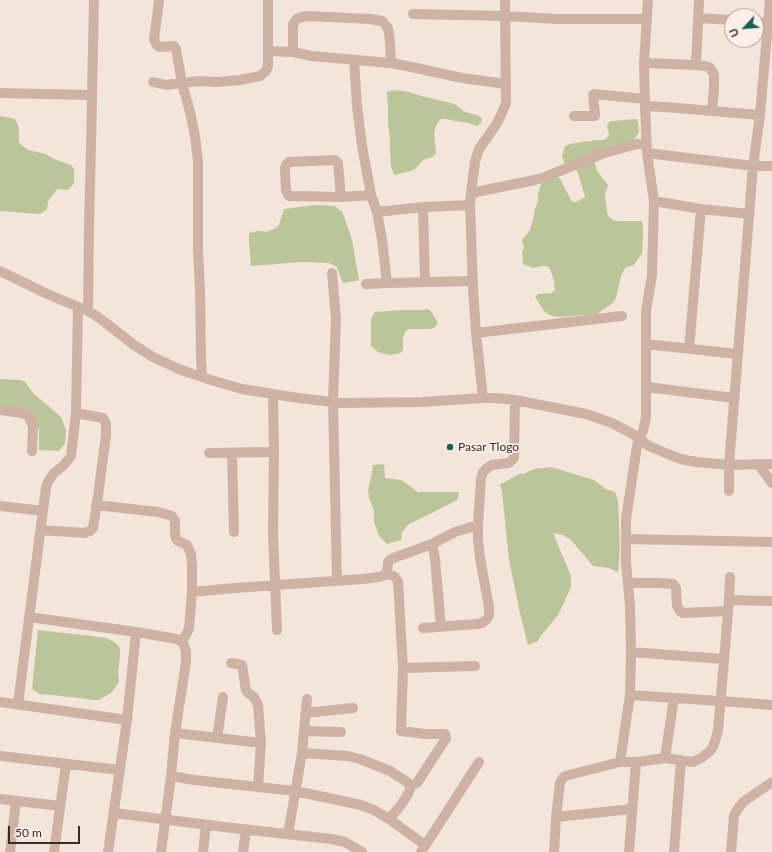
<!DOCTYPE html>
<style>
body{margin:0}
#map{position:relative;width:772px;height:852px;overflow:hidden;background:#f4e5da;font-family:Lato,sans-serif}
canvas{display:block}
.north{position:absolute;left:724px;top:8px;width:40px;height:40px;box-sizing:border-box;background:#fbf0e7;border:1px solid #ada19a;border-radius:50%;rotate:244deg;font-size:11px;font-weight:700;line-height:16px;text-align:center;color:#392b27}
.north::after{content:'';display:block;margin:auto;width:14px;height:18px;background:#185f5c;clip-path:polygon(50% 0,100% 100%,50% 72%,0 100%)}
.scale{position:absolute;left:8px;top:826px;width:72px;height:18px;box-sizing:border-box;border:2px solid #392b27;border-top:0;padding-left:5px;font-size:12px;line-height:14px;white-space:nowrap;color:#392b27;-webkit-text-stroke:3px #fbf0e7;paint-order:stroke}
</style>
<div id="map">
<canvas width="772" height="852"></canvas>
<div class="north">U</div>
<div class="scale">50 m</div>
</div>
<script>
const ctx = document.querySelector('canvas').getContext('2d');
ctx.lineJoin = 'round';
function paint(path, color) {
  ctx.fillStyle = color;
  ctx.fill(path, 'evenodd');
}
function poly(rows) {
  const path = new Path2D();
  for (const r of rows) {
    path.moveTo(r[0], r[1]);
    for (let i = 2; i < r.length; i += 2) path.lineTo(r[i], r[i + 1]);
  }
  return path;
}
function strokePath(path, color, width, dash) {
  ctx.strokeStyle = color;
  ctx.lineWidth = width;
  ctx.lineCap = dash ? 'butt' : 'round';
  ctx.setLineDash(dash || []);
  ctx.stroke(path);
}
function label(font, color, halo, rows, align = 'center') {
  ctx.font = font + ' Lato,sans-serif';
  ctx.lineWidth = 3.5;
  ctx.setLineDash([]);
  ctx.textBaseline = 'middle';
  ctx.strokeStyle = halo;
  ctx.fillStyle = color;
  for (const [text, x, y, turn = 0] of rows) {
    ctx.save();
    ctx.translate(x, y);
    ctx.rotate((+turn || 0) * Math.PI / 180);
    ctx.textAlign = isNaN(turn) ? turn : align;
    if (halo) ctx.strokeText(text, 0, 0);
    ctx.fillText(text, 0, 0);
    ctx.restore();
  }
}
paint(poly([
 [397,90,409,92,421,96,451,103,456,105,463,111,479,116,482,119,481,123,477,126,468,123,455,121,446,119,441,119,438,122,434,132,436,154,432,157,423,160,415,169,411,171,394,175,391,166,390,152,390,138,388,124,388,106,387,92],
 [0,116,12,118,16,120,19,128,19,143,28,150,46,154,54,159,71,165,74,169,74,183,68,190,58,189,55,192,49,199,47,209,40,214,0,211],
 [636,119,638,122,639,132,634,140,594,160,597,171,608,185,607,189,605,193,607,212,609,217,613,220,617,221,641,221,643,225,643,239,642,253,634,265,625,268,621,276,617,294,614,302,597,314,561,317,552,316,548,314,544,311,535,297,538,294,551,293,555,290,554,281,550,269,547,266,542,266,533,268,523,264,522,252,524,248,522,240,530,230,534,216,534,212,538,201,538,193,541,184,556,176,560,179,571,200,574,202,578,201,585,197,577,170,573,167,565,165,562,156,565,146,570,144,588,141,602,140,606,139,609,135,607,127,609,122,613,121],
 [316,205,335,206,342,212,344,216,352,240,359,280,355,281,343,283,340,276,337,267,329,263,302,262,251,266,249,242,249,233,258,231,267,232,276,228,279,225,280,221,284,209],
 [427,309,431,311,438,323,435,327,431,329,408,329,405,332,403,337,403,350,400,353,391,355,386,354,378,352,371,346,371,319,375,312,402,310,423,310],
 [0,379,20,380,25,382,33,393,61,417,66,430,65,444,59,451,39,450,39,429,29,414,0,406],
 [384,464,385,478,401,480,418,492,459,492,457,500,430,514,409,524,402,532,401,540,387,544,379,536,374,522,374,511,369,497,368,490,371,478,373,465],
 [551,467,594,480,606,489,615,492,618,500,619,521,620,549,618,572,608,568,593,566,571,540,563,535,553,533,571,576,571,587,562,607,558,615,540,637,538,641,528,645,520,613,509,560,502,491,500,485,501,484,521,473,523,474,534,469],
 [38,630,91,636,106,638,114,642,118,645,120,649,120,658,118,672,119,681,117,685,111,693,99,700,95,700,71,697,40,694,32,689]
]), '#bbc599');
strokePath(poly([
 [159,0,158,9,154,39,156,44,159,47,174,46,176,49,182,83,190,112,195,136,198,161,198,251,200,289,201,358,202,377],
 [413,14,505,16,557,19,647,19],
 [698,18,732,20],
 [756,22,768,23],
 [269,51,293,52],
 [354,60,357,106,362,146,371,195,377,212,382,240,387,283,473,281],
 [391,63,390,41,388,28,386,26,382,21,370,19,307,16,302,17,297,19,295,21,293,25,293,52,311,56,391,63,407,66,462,78,506,84],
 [644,63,696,65,699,0],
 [696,65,705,66,709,67,712,71,714,75,714,88,712,111],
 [153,82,166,85,199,81,217,82,240,80,260,76,266,71,268,66,268,0],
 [0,93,92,95],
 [645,106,665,107,760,115],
 [574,116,595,116,595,114,593,95,594,94,645,99],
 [647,153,753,166,772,166],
 [471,193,535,180,545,177,604,153,638,144,646,144],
 [341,197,338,163,335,160,289,162,286,165,285,168,286,191,289,196,341,197,371,195],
 [654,201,701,209,749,214],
 [423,207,425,282],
 [377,212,423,207,470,205],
 [0,271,45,293,88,311,98,317,134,345,153,357,181,370,211,380,242,389,298,398,341,403,422,402,483,398,496,398,515,400,586,414,612,423,631,433,649,446,668,454,681,459,696,462,729,465,772,464],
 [332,273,336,318,333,401,337,581],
 [366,284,387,283],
 [88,311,89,227,91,145,94,0],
 [476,333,622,316],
 [646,344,737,354],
 [689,349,701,209],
 [647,387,734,398],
 [273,394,274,452,273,534,277,630],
 [483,398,476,333,473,289,470,205,471,193,475,162,479,149,496,125,502,113,506,103,505,0],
 [0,410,22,413,27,415,29,418,33,426,32,451],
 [209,453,274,452],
 [232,453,234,532],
 [758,464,772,483],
 [729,491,729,465,753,166,760,115,770,0],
 [96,505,158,512,172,516,175,521,175,534,176,539,178,541,187,545,191,554,192,565,192,592],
 [0,506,43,511],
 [41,530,84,533,90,531,93,528,98,496,106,435,106,424,103,418,76,413],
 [626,539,772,542],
 [387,574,394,576,398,581,403,668,401,731,425,734,445,734,446,738,417,783,410,786],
 [628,583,658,583,673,584,676,588,677,606,680,611,683,613,728,611],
 [729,600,772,601],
 [29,617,136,632,127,720,108,852],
 [441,627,435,559,432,544,455,532,478,525],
 [423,628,477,624,482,623,487,619,489,615,489,607,480,558,478,540,478,525,481,479,483,472,486,469,492,465,508,463,510,462,514,458,515,400],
 [136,632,177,639,182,642,184,645,186,651,186,662,175,733,171,776],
 [182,642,189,629,192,592,235,588,362,579,379,577,387,574,388,564,388,562,391,559,432,544],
 [631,652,723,659],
 [231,663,242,665,246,690,247,692,254,697,258,705,261,743,258,787],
 [403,668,475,666],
 [630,695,720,701,772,705],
 [0,702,127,720],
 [18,704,46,487,48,482,53,474,64,465,71,456,76,413,78,307],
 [306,713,353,708],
 [304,731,307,699],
 [175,733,261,743],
 [217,738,223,697],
 [302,753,348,756,360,759,390,771,407,782,409,784,410,789,408,794,401,805,389,819],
 [0,756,120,770],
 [665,758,674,698],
 [620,762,630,695,631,652,630,605,626,563,626,519,637,446,639,439,643,431,646,417,646,311,652,275,653,237,654,201,647,153,645,106,644,63,648,0],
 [0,799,60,806],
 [114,813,224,827,331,839,345,842,362,852],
 [556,817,632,809],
 [288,834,302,753,304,731,341,732],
 [10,852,16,801],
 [54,852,66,764],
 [161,852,171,776,194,780,295,791,361,805,374,810,389,819,425,845],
 [203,852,206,825],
 [243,852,246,830],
 [421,852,443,818,479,762],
 [554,852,556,817,560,783,562,779,565,776,620,762,636,762,665,758,693,762,701,758,709,752,713,747,718,731,729,600,730,577],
 [629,852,636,762],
 [674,852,681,760],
 [731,852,734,816,737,810,743,802,772,782]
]), '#ceb3a5', 10);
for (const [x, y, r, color] of [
 [450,447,4,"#185f5c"]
]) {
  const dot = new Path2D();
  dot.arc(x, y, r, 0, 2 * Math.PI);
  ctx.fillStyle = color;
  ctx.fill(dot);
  strokePath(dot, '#fbf0e7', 1.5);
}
label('12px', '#392b27', '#fbf0e7', [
 ["Pasar Tlogo",458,447]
], 'left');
</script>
